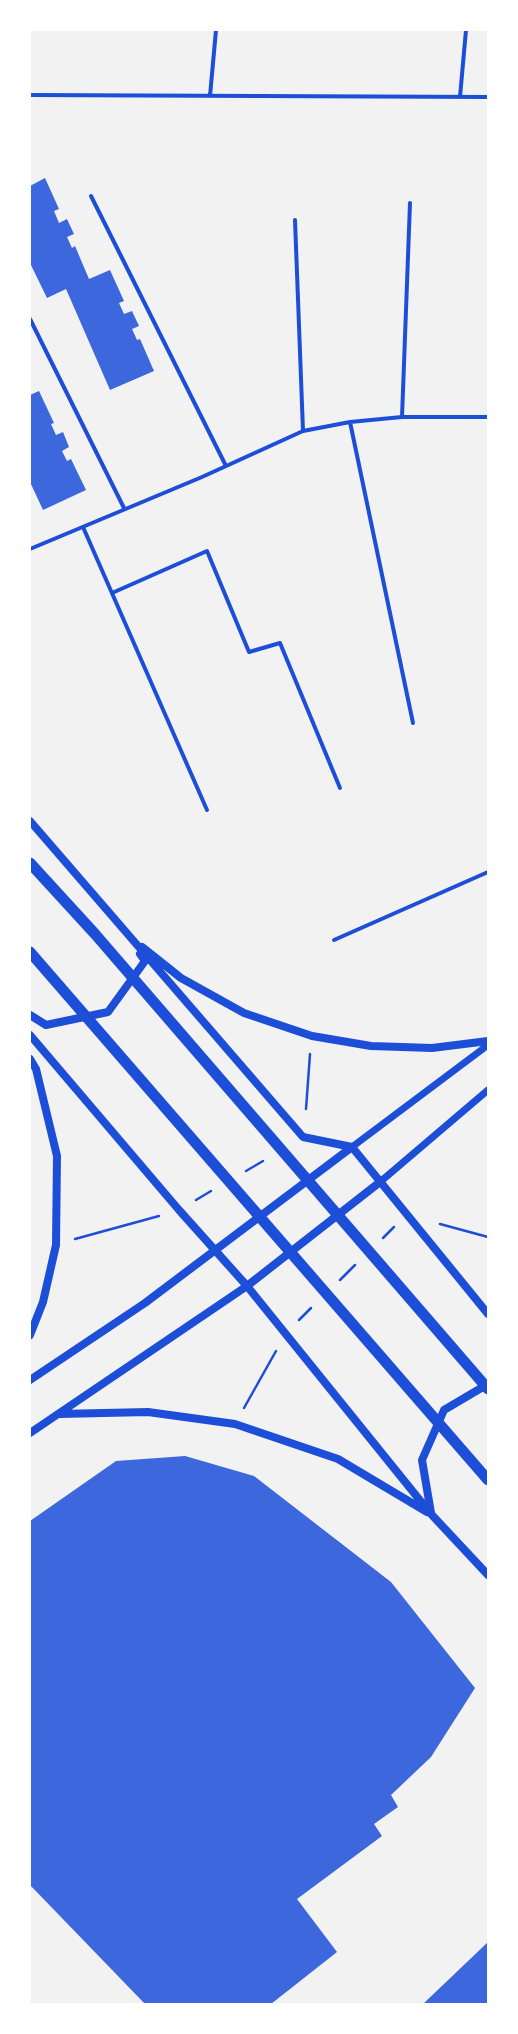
<!DOCTYPE html>
<style>
body{margin:0}
#map{position:relative;width:518px;height:2034px;overflow:hidden;background:#f2f2f2;font-family:Barlow,sans-serif}
canvas{display:block}
.frame{position:absolute;inset:0;border:31px solid #fff;pointer-events:none}
</style>
<div id="map">
<canvas width="518" height="2034"></canvas>
<div class="frame"></div>
</div>
<script>
const ctx = document.querySelector('canvas').getContext('2d');
ctx.lineJoin = 'round';
function paint(path, color) {
  ctx.fillStyle = color;
  ctx.fill(path, 'evenodd');
}
function poly(rows) {
  const path = new Path2D();
  for (const r of rows) {
    path.moveTo(r[0], r[1]);
    for (let i = 2; i < r.length; i += 2) path.lineTo(r[i], r[i + 1]);
  }
  return path;
}
function strokePath(path, color, width, dash) {
  ctx.strokeStyle = color;
  ctx.lineWidth = width;
  ctx.lineCap = dash ? 'butt' : 'round';
  ctx.setLineDash(dash || []);
  ctx.stroke(path);
}
paint(poly([
 [45,178,59,209,54,211,59,223,67,219,74,234,67,237,72,248,75,246,89,279,110,270,124,301,119,303,124,314,132,311,139,326,132,329,137,340,140,339,154,371,110,390,66,289,47,298,30,263,30,186],
 [39,391,54,423,51,424,56,435,63,432,69,447,62,451,67,461,71,459,86,490,43,510,30,482,30,395],
 [185,1456,254,1476,391,1582,475,1688,431,1757,391,1795,398,1807,374,1824,382,1836,297,1899,337,1952,271,2004,145,2004,30,1885,30,1521,116,1461],
 [488,1942,488,2004,423,2004]
]), '#3d67dc');
strokePath(poly([
 [306,1109,310,1054],
 [246,1171,263,1161],
 [196,1200,211,1191],
 [440,1224,488,1237],
 [383,1238,394,1227],
 [75,1239,159,1216],
 [340,1280,355,1265],
 [299,1320,311,1308],
 [244,1408,276,1351]
]), '#1d4ed8', 2.5);
strokePath(poly([
 [30,95,488,97],
 [210,96,216,30],
 [460,97,466,30],
 [91,196,226,466],
 [295,220,303,431],
 [30,319,124,508],
 [402,417,410,203],
 [350,422,413,723],
 [83,527,207,810],
 [30,549,202,477,303,431,350,422,402,417,488,417],
 [112,593,207,551,249,652,280,643,340,788],
 [334,940,488,872]
]), '#1d4ed8', 4);
strokePath(poly([
 [352,1147,488,1045],
 [380,1182,488,1090]
]), '#1d4ed8', 7);
strokePath(poly([
 [30,821,303,1137,352,1147,488,1314],
 [142,947,181,978,244,1013,312,1036,371,1046,432,1048,488,1041],
 [30,1015,46,1025,108,1012,145,961,140,954],
 [30,1035,179,1210,247,1286,431,1514,488,1575],
 [30,1059,36,1069,57,1156,56,1245,43,1302,30,1335],
 [30,1380,145,1303,352,1147],
 [59,1414,148,1412,235,1424,338,1459,427,1512],
 [30,1433,247,1286,380,1182],
 [431,1513,422,1460,444,1410,488,1384]
]), '#1d4ed8', 8);
strokePath(poly([
 [30,863,95,934,488,1389],
 [30,952,488,1480]
]), '#1d4ed8', 11);
</script>
